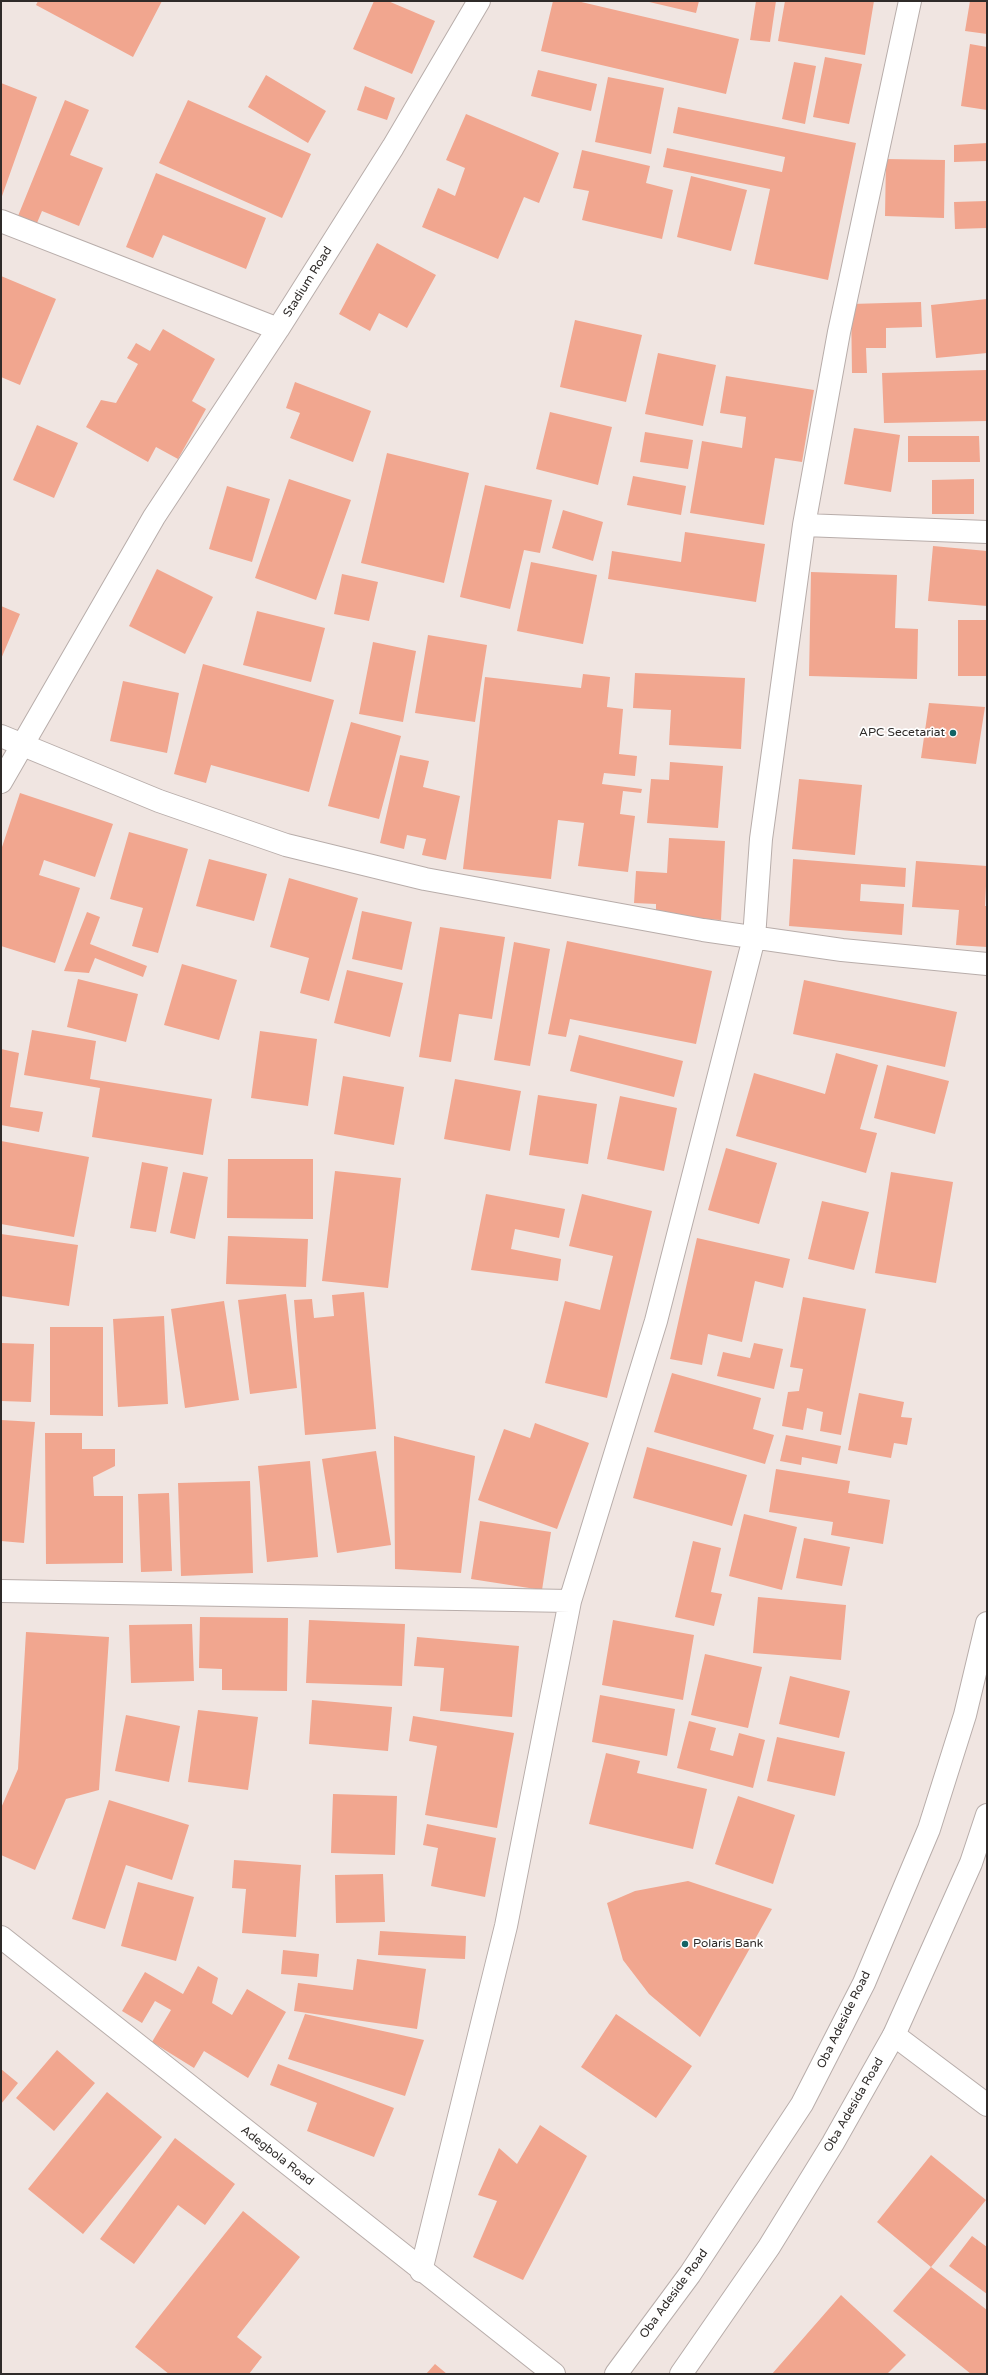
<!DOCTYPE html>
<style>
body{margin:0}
#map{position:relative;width:988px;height:2375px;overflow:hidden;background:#f0e5e1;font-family:"Varela Round",sans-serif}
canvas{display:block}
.frame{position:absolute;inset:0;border:2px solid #2f2b29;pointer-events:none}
</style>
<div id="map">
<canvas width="988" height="2375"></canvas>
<div class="frame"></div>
</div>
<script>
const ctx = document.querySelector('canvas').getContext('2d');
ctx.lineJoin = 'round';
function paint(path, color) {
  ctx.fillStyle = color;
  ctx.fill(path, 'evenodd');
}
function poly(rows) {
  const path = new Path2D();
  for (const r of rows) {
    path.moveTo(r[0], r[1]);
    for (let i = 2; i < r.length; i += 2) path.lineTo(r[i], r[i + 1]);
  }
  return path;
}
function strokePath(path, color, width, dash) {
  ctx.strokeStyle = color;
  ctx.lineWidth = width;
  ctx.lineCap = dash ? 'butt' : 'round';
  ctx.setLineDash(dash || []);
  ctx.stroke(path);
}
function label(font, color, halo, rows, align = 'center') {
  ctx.font = font + ' "Varela Round",sans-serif';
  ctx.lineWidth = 3.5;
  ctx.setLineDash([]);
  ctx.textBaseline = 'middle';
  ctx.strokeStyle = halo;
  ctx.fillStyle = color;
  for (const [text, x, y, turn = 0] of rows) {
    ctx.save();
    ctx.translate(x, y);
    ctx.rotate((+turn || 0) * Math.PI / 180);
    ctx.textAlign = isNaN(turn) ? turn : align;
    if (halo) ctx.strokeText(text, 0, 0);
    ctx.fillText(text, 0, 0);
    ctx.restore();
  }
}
paint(poly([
 [38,1,162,1,133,57,36,5],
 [374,1,388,1,435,21,412,74,353,49],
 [553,1,577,1,739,39,726,94,541,51],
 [645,1,699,1,696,13],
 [756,1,776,1,770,42,750,40],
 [785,1,874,1,865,55,778,41],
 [970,1,987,1,987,34,965,31],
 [970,44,987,47,987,110,961,106],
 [825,57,862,64,849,124,813,117],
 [794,62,816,66,805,124,782,119],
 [538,70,597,84,591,111,531,96],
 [266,75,326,111,308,143,248,107],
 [608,77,664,88,651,154,595,142],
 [1,83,37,97,1,199],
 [365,86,395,98,387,120,357,110],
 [65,100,89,110,70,155,103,168,79,226,42,211,37,223,18,216],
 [188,100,311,154,282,218,159,163],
 [678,107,856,143,828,280,754,264,770,189,663,167,667,148,782,172,785,157,673,133],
 [466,114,559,153,539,203,524,197,498,259,422,227,438,188,455,196,465,168,446,160],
 [987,143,987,161,954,162,954,145],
 [582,150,650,166,646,183,673,190,662,239,582,220,589,191,573,188],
 [886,159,945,160,944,218,885,216],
 [156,173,266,218,246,269,163,235,153,258,126,247],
 [691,176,747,190,731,251,677,237],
 [987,201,987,228,955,229,954,202],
 [377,243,436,275,407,328,379,313,370,331,339,314],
 [1,276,56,299,20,385,1,377],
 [987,299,987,353,936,358,931,305],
 [921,302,922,327,886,328,886,348,866,348,867,373,852,373,851,304],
 [575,320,642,335,626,402,560,387],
 [163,329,215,359,192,401,206,409,178,459,156,447,148,462,86,427,101,400,116,403,138,364,127,358,136,343,150,351],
 [658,353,716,365,703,426,645,414],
 [987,370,987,421,884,423,882,373],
 [726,376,814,390,802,462,775,458,764,525,690,513,702,441,742,448,746,417,720,413],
 [295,382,371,411,353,462,290,438,300,413,286,408],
 [550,412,612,427,598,485,536,469],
 [37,425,78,443,54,498,13,480],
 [854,428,900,435,891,492,844,484],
 [645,432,693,440,688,469,640,462],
 [908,436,979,436,980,462,908,462],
 [387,453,469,473,444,583,361,563],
 [633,476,686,486,681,515,627,505],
 [289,479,351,500,316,600,255,578],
 [974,479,974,514,932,514,932,480],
 [485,485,552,500,540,553,524,550,510,609,460,597],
 [227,486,270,499,252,562,209,549],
 [563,510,603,522,593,561,552,548],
 [685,532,765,544,756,602,608,579,612,551,681,562],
 [933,546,987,551,987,606,928,601],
 [531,562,597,575,583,644,517,631],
 [157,569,213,597,185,654,129,626],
 [811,572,897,575,895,628,918,629,917,679,809,676],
 [342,574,378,582,369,621,334,614],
 [1,606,20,614,1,659],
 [257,611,325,628,311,682,243,665],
 [958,620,987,620,987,676,958,676],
 [428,635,487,645,475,722,415,713],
 [373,642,416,651,403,722,359,714],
 [203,664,334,700,309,792,211,765,206,783,174,774],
 [635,673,745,678,741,749,669,745,671,710,633,708],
 [583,674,610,677,607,707,623,709,619,754,637,756,635,776,604,773,602,784,642,789,641,793,623,791,620,814,635,816,628,872,578,866,584,823,558,820,551,879,463,869,485,677,581,688],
 [123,681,179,693,167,753,110,741],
 [929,703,985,707,976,764,921,758],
 [351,722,401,736,379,819,328,806],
 [400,755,429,761,423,787,460,796,446,860,422,855,426,839,407,835,404,849,380,843],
 [670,762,723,766,718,828,647,823,651,779,669,780],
 [799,779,862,785,855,855,792,849],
 [20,793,113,824,95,877,44,860,39,875,80,888,55,963,1,946,1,850],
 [129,832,188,849,158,953,132,946,143,908,110,899],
 [669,838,725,841,721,920,656,917,656,904,634,903,636,871,667,873],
 [209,859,267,874,254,921,196,906],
 [793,859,906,868,905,887,861,884,860,901,904,904,902,935,789,926],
 [916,861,987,866,985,906,987,906,987,947,956,945,959,910,912,907],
 [289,878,358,898,329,1001,300,993,309,958,270,947],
 [362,911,412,922,402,970,352,959],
 [87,912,100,917,90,944,147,966,143,977,95,958,89,973,64,971],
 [440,927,505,937,492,1019,459,1014,451,1062,419,1057],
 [567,941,712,971,696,1044,570,1019,566,1037,548,1034],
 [514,942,550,949,530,1066,494,1060],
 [182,964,237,980,219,1040,164,1025],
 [347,970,403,983,390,1037,334,1023],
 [78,979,138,994,126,1042,67,1027],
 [804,980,957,1012,945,1067,793,1034],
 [32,1030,96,1041,90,1079,212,1099,203,1155,92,1137,100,1088,24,1075],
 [260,1031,317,1039,308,1106,251,1098],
 [579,1035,683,1061,674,1097,570,1071],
 [1,1049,19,1053,10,1107,43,1112,39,1132,1,1125],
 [836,1053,878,1065,860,1129,877,1133,866,1173,736,1136,754,1073,825,1094],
 [887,1065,949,1081,935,1134,874,1118],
 [343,1076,404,1087,394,1145,334,1134],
 [455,1079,521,1091,510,1151,444,1139],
 [538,1095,597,1104,588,1164,529,1155],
 [620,1096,677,1108,664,1171,607,1159],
 [1,1141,89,1157,74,1237,1,1224],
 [726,1148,777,1163,759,1224,708,1210],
 [228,1159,313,1159,313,1219,227,1218],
 [142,1162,168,1167,156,1232,130,1228],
 [335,1171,401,1178,388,1288,322,1281],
 [183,1172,208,1177,195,1239,170,1233],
 [891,1172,953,1182,936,1283,875,1273],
 [486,1194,565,1209,559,1238,515,1229,511,1249,561,1259,558,1281,471,1270],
 [582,1194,652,1211,607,1398,545,1383,565,1301,600,1310,613,1256,569,1246],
 [822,1201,869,1212,854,1270,808,1259],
 [1,1234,78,1245,69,1306,1,1296],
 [228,1236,308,1239,306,1287,226,1284],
 [697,1238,790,1259,783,1288,755,1281,742,1342,708,1334,702,1365,670,1359],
 [364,1292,376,1429,305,1435,294,1300,312,1299,314,1318,334,1316,332,1295],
 [286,1294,297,1388,250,1394,238,1300],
 [803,1297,866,1309,841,1435,820,1431,823,1412,807,1408,803,1430,782,1426,788,1392,799,1391,803,1369,790,1367],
 [224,1301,239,1400,185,1408,171,1309],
 [164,1316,168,1404,118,1407,113,1319],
 [50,1327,103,1327,103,1416,50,1415],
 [1,1343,34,1344,31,1402,1,1401],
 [754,1343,783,1349,774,1389,717,1376,723,1352,750,1358],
 [672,1373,761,1398,753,1429,774,1435,765,1464,654,1432],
 [859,1393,904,1402,901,1417,912,1418,907,1445,894,1443,891,1458,848,1450],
 [1,1420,35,1422,24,1543,1,1541],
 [535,1423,589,1443,557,1529,478,1500,504,1429,530,1438],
 [45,1433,82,1433,82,1449,115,1449,115,1466,93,1477,94,1496,123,1496,123,1563,46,1564],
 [786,1435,841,1446,837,1464,802,1457,801,1465,780,1461],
 [394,1436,475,1456,461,1573,395,1569],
 [647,1447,747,1475,732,1526,633,1498],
 [376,1451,391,1545,337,1553,322,1459],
 [310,1461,318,1557,267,1562,258,1466],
 [776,1469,850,1481,848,1493,890,1500,883,1544,831,1535,833,1522,769,1512],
 [250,1481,253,1573,181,1576,178,1483],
 [169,1493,172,1571,141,1572,138,1494],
 [744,1514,797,1527,782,1590,729,1576],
 [480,1521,551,1532,542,1590,471,1579],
 [804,1538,850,1547,842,1586,796,1578],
 [693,1541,721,1548,711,1592,722,1594,714,1626,675,1617],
 [758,1597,846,1605,841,1660,753,1653],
 [200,1617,288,1618,287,1691,222,1690,222,1669,199,1668],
 [309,1620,405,1624,402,1686,306,1683],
 [613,1620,694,1635,683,1700,602,1685],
 [192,1624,194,1681,131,1683,129,1625],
 [26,1632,109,1637,99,1790,66,1799,35,1870,1,1855,1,1808,18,1769],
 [417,1637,519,1646,512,1717,440,1711,444,1668,414,1666],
 [705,1654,762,1667,748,1728,691,1715],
 [790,1676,850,1691,839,1738,779,1724],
 [600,1695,675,1709,667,1756,592,1742],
 [312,1700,392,1707,388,1751,309,1744],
 [198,1710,258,1717,248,1790,188,1782],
 [126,1715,180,1726,169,1782,115,1771],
 [413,1716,514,1733,497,1828,425,1815,437,1746,409,1741],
 [689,1721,716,1728,710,1750,733,1756,739,1733,765,1740,753,1788,677,1768],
 [777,1737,845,1752,835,1796,767,1781],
 [606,1753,640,1761,637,1773,707,1789,693,1849,589,1824],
 [333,1794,397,1796,395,1855,331,1853],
 [738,1796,795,1815,773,1884,715,1864],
 [109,1800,189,1825,172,1880,126,1865,105,1929,72,1919],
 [427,1824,496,1838,485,1897,431,1886,438,1848,423,1845],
 [234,1860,301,1865,296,1937,242,1933,246,1889,232,1888],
 [383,1874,385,1922,336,1923,335,1875],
 [688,1881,772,1909,700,2037,649,1994,623,1960,607,1903,635,1891],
 [138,1882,194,1897,176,1961,121,1946],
 [380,1931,466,1936,465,1959,378,1955],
 [283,1950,319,1954,317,1977,281,1974],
 [357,1959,426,1969,417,2029,294,2011,298,1983,353,1990],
 [198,1966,218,1978,212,2003,232,2015,247,1989,286,2012,248,2078,204,2051,194,2068,152,2042,171,2010,155,2001,142,2023,122,2011,145,1972,183,1994],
 [305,2014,424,2040,405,2096,288,2059],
 [616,2014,692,2066,656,2118,581,2067],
 [57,2050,95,2083,54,2131,16,2098],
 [278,2064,394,2108,374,2157,307,2131,317,2103,270,2085],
 [1,2069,18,2083,1,2104],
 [107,2092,162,2137,83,2234,28,2189],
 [540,2125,587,2156,523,2280,473,2257,497,2201,478,2195,499,2148,517,2164],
 [175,2138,235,2184,205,2225,178,2205,134,2264,100,2239],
 [931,2155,986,2200,931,2267,877,2222],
 [243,2211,300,2257,237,2337,262,2357,249,2374,169,2374,135,2347],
 [972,2236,987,2247,987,2294,949,2266],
 [931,2267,987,2310,987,2374,971,2374,893,2311],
 [841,2295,906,2355,887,2374,772,2374],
 [435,2364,447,2374,426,2374]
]), '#f1a68f');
const minor = poly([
 [1,221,278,329,393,147,479,1],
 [804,525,987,532],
 [1,736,159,801,286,845,425,879,703,930,842,950,987,964],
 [1,782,154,517,278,329],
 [1,1591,570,1601],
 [1,1937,554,2374],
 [894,2035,987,2105],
 [421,2271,506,1926,570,1601,656,1321,754,938,761,839,804,525,839,332,910,1]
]);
const major = poly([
 [616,2374,690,2274,802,2104,864,1983,929,1829,965,1715,987,1623],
 [681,2374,769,2247,833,2143,894,2035,971,1863,987,1815]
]);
strokePath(minor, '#b8adaa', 24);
strokePath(major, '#b8adaa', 24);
strokePath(minor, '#fff', 22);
strokePath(major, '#fff', 22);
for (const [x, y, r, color] of [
 [953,733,4,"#126365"],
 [685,1944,4,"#126365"]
]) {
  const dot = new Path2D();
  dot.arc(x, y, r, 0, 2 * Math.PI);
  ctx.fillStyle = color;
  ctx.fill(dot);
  strokePath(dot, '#fff', 1.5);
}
label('12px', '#2f2b29', '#fff', [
 ["Stadium Road",308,282,-58],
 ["Oba Adeside Road",844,2020,-64],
 ["Oba Adesida Road",854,2105,-60],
 ["Adegbola Road",277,2156,38],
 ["Oba Adeside Road",674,2294,-54]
]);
label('12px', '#2f2b29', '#fff', [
 ["APC Secetariat",945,733],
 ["Polaris Bank",693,1944,"left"]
], 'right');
</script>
